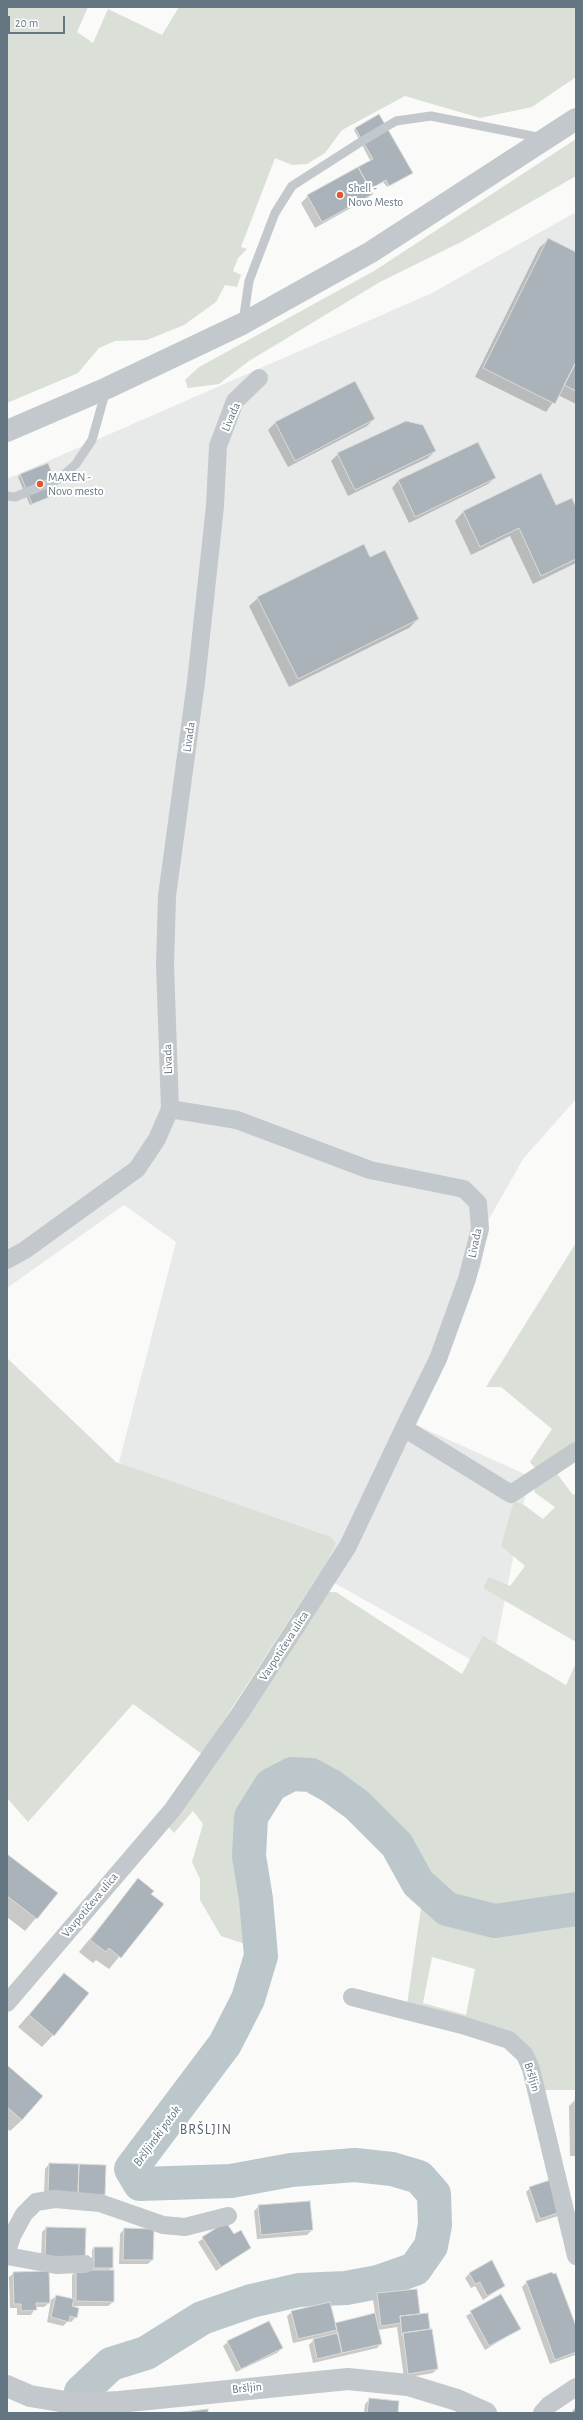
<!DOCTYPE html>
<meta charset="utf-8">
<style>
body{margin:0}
#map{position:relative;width:583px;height:2420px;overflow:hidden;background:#fafaf8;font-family:"Alegreya Sans",sans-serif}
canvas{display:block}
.frame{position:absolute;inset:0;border:8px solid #657683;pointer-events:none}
.scale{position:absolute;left:8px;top:16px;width:57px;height:18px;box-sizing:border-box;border:2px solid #657683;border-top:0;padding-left:5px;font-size:12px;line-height:14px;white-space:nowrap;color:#657683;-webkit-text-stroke:3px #fff;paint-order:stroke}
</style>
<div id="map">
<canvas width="583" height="2420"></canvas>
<div class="frame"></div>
<div class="scale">20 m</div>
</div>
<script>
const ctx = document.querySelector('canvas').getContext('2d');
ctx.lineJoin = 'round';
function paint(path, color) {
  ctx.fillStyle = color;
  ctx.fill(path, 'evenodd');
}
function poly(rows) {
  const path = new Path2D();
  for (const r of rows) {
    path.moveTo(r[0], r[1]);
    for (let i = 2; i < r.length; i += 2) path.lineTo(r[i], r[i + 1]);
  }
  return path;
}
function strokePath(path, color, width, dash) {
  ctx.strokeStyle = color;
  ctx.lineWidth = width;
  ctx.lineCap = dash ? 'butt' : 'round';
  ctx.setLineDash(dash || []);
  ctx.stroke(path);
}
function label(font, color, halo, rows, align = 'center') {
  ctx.font = font + ' "Alegreya Sans",sans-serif';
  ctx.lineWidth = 4;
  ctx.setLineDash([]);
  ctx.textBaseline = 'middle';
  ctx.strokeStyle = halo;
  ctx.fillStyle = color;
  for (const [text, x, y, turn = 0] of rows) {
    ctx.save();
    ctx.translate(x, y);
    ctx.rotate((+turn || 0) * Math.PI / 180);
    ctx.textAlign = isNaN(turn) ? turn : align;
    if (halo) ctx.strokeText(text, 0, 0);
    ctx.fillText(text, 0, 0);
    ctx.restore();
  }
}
paint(poly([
 [576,212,576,1099,523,1159,489,1219,481,1265,440,1375,416,1425,529,1476,491,1671,119,1462,176,1242,124,1205,7,1288,7,479,432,293]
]), '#e8e9e9');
paint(poly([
 [7,7,88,7,77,32,93,43,108,9,162,35,179,7,576,7,576,77,532,107,480,118,405,96,342,130,325,153,307,164,292,165,275,158,241,247,247,249,238,258,233,271,241,275,237,287,225,285,216,302,184,325,147,340,115,341,99,348,78,373,7,403],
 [576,139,576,176,463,241,380,282,249,361,219,384,188,388,185,380,199,367,374,271],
 [576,1243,576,1443,536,1469,530,1462,552,1429,501,1387,486,1387],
 [7,1358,116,1462,331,1537,336,1543,326,1563,202,1754,133,1704,28,1822,7,1798],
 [555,1471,573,1495,576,1494,576,1642,483,1588,489,1577,510,1586,525,1566,501,1546,514,1501,524,1505,543,1519,555,1507,534,1492,537,1483],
 [328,1592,336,1592,462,1674,483,1636,566,1685,576,1663,576,1900,496,1911,457,1903,427,1879,417,1854,404,1838,344,1786,304,1766,278,1773,267,1782,252,1801,245,1815,241,1831,241,1854,251,1946,221,1936,200,1900,200,1879,192,1862,203,1824,193,1811,174,1833,167,1825],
 [422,1901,442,1913,485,1927,520,1928,576,1921,576,2090,539,2090,528,2053,407,2005],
 [432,1957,475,1969,466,2015,423,2003]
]), '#dadfd7');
paint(poly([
 [356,128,411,173,387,187,383,182,369,189,372,194,365,200,315,228,301,203,308,196,371,162,354,130],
 [548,240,576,253,576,404,558,395,546,412,475,377,539,248],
 [355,382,374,419,367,426,288,467,268,430,275,423],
 [406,422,435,451,428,458,348,496,331,461,338,454],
 [478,443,495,478,488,484,409,523,392,488,398,481],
 [20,475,59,493,30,505,18,477],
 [540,475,556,507,576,509,576,563,533,584,510,536,471,555,455,521,463,512],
 [370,559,418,619,409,628,289,687,249,606,258,598],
 [7,1856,56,1894,25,1931,7,1917],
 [138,1880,150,1894,163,1904,109,1969,96,1960,93,1963,79,1952],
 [64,1974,53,2035,42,2047,18,2027],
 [7,2066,22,2120,10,2131,7,2129],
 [576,2099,576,2156,570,2156,569,2106],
 [49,2164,105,2166,44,2197,45,2169],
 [530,2188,562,2211,558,2216,536,2223,526,2192],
 [259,2206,312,2230,307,2235,257,2239,254,2211],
 [226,2223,234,2236,250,2248,216,2271,198,2242],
 [46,2228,79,2262,41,2260,42,2232],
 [124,2229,152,2260,148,2264,119,2264,120,2234],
 [94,2248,112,2267,108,2271,113,2302,108,2306,70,2306,76,2317,71,2322,68,2321,63,2326,47,2322,51,2300,56,2296,72,2299,72,2275,77,2271,92,2271,92,2250],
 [14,2273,49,2303,44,2307,36,2307,31,2315,17,2315,17,2308,10,2308,9,2277],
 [470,2273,504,2286,483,2300,475,2286,471,2288,465,2278],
 [527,2282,576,2329,575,2355,550,2364,522,2287],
 [378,2294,419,2315,428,2314,437,2369,433,2373,404,2378,397,2327,378,2330,381,2344,377,2348,313,2363,309,2345,315,2338,293,2343,287,2316,292,2312,334,2324,375,2314,373,2299],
 [501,2295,519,2329,485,2350,466,2316],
 [228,2342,282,2348,277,2353,236,2372,223,2346],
 [370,2399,397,2413,364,2413,365,2404]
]), '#0003');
strokePath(poly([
 [75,2413,81,2392,111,2364,146,2353,202,2318,251,2301,299,2290,346,2288,378,2282,415,2269,431,2246,435,2225,434,2194,419,2177,392,2169,355,2165,291,2170,231,2181,140,2184,131,2169,225,2044,248,1999,261,1956,256,1899,249,1856,251,1817,271,1785,292,1774,311,1775,331,1786,357,1805,397,1845,418,1883,447,1909,495,1921,576,1909]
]), '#bbc7cb', 34);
const building = poly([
 [379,114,413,173,389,186,386,180,370,189,358,167,373,159,355,128,379,114],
 [358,167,373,194,322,222,307,195,358,167],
 [548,238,576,252,576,362,555,404,483,368,548,238],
 [576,362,576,391,564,385,576,362],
 [355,381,375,419,295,461,275,422,355,381],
 [406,421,423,425,436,451,355,490,337,453,406,421],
 [478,442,496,478,415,517,398,480,478,442],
 [48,463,60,493,32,504,20,474,48,463],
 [541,473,556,505,572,498,576,507,576,559,541,576,519,528,480,547,463,511,541,473],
 [364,544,370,557,385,550,419,619,298,679,257,597,364,544],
 [7,1854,58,1893,37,1919,7,1896,7,1854],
 [138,1878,154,1891,151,1894,164,1904,121,1958,109,1948,106,1952,90,1940,138,1878],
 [64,1973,89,1993,54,2036,29,2015,64,1973],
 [7,2065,43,2096,22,2120,7,2107,7,2065],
 [575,2098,576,2098,576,2150,575,2098],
 [49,2163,79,2164,78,2194,48,2193,49,2163],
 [79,2164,106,2165,105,2195,78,2194,79,2164],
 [553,2179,563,2211,540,2219,529,2187,553,2179],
 [310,2201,313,2230,261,2235,258,2205,310,2201],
 [226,2222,234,2234,241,2230,251,2248,221,2267,202,2237,226,2222],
 [46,2227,86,2228,85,2258,45,2256,46,2227],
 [124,2228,154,2229,153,2260,123,2260,124,2228],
 [94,2247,113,2247,113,2268,94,2268,94,2247],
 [492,2260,505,2286,487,2296,480,2282,475,2284,469,2273,492,2260],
 [76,2270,114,2270,114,2302,76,2301,76,2270],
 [49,2271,50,2303,36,2303,37,2310,21,2311,21,2304,14,2304,13,2272,49,2271],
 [552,2272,553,2274,556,2273,576,2326,576,2352,555,2360,526,2281,552,2272],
 [417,2289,420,2314,400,2316,401,2323,381,2326,377,2293,417,2289],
 [501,2294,521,2329,489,2346,470,2311,501,2294],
 [56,2295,74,2299,72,2306,79,2308,77,2318,70,2316,69,2322,51,2317,56,2295],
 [330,2302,337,2330,298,2339,291,2311,330,2302],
 [375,2313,382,2344,342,2353,335,2323,375,2313],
 [428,2313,430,2329,403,2333,402,2336,400,2316,428,2313],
 [269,2321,283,2348,241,2369,227,2341,269,2321],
 [430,2329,432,2329,438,2369,408,2374,403,2333,430,2329],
 [338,2333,342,2353,317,2359,313,2339,338,2333],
 [369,2398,399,2401,398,2413,367,2413,369,2398],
 [576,2407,576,2413,571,2413,576,2407],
 [208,2409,208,2413,176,2413,208,2409]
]);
paint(building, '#aab3b9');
strokePath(building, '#dcdcda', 1);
strokePath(poly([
 [243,322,249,281,275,213,292,186,359,143,396,121,431,116,542,138],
 [7,496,15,497,59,479,76,464,92,440,106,390]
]), '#c3c8cc', 9);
strokePath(poly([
 [170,1109,237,1120,370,1170,464,1189,478,1203,480,1229,467,1279,438,1359,404,1428],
 [7,1260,25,1250,137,1169,157,1139,170,1109,165,965,167,896,196,682,215,506,218,446,235,401,259,378],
 [352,1997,462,2025,509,2040,525,2055,531,2069,576,2256],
 [7,2003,173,1809,241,1712,348,1546,404,1428,511,1494,576,1451],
 [7,2252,12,2236,24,2214,36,2202,55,2199,100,2203,163,2225,185,2227,228,2216],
 [7,2256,56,2265,85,2264],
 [542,2413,549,2405,576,2387]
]), '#c3c8cc', 18);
strokePath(poly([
 [7,431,107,388,242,324,371,252,576,119],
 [7,2386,30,2396,78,2404,119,2402,348,2379,408,2385,457,2400,486,2413]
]), '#c3c8cc', 22);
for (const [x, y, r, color] of [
 [340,195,4,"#e4572e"],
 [40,484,4,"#e4572e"]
]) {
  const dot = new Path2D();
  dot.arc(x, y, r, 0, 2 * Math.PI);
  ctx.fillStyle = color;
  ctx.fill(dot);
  strokePath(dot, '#fff', 1.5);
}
label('12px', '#657683', '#fff', [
 ["Shell -",348,188],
 ["Novo Mesto",348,202],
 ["MAXEN -",48,477],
 ["Novo mesto",48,491]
], 'left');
label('12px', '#657683', '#fff', [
 ["Livada",231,417,-66],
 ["Livada",189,737,-82],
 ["Livada",168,1059,-92],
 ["Livada",475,1243,-78],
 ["Vavpotičeva ulica",284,1646,-57],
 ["Vavpotičeva ulica",90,1905,-50],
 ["Bršljin",532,2077,73],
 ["Bršljin",247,2388,-6]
]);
label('italic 13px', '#60757c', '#fff', [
 ["Bršljinski potok",157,2136,-54]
]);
ctx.letterSpacing = '1px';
label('14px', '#57646e', '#fff', [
 ["BRŠLJIN",206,2130]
]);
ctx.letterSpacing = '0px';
</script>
